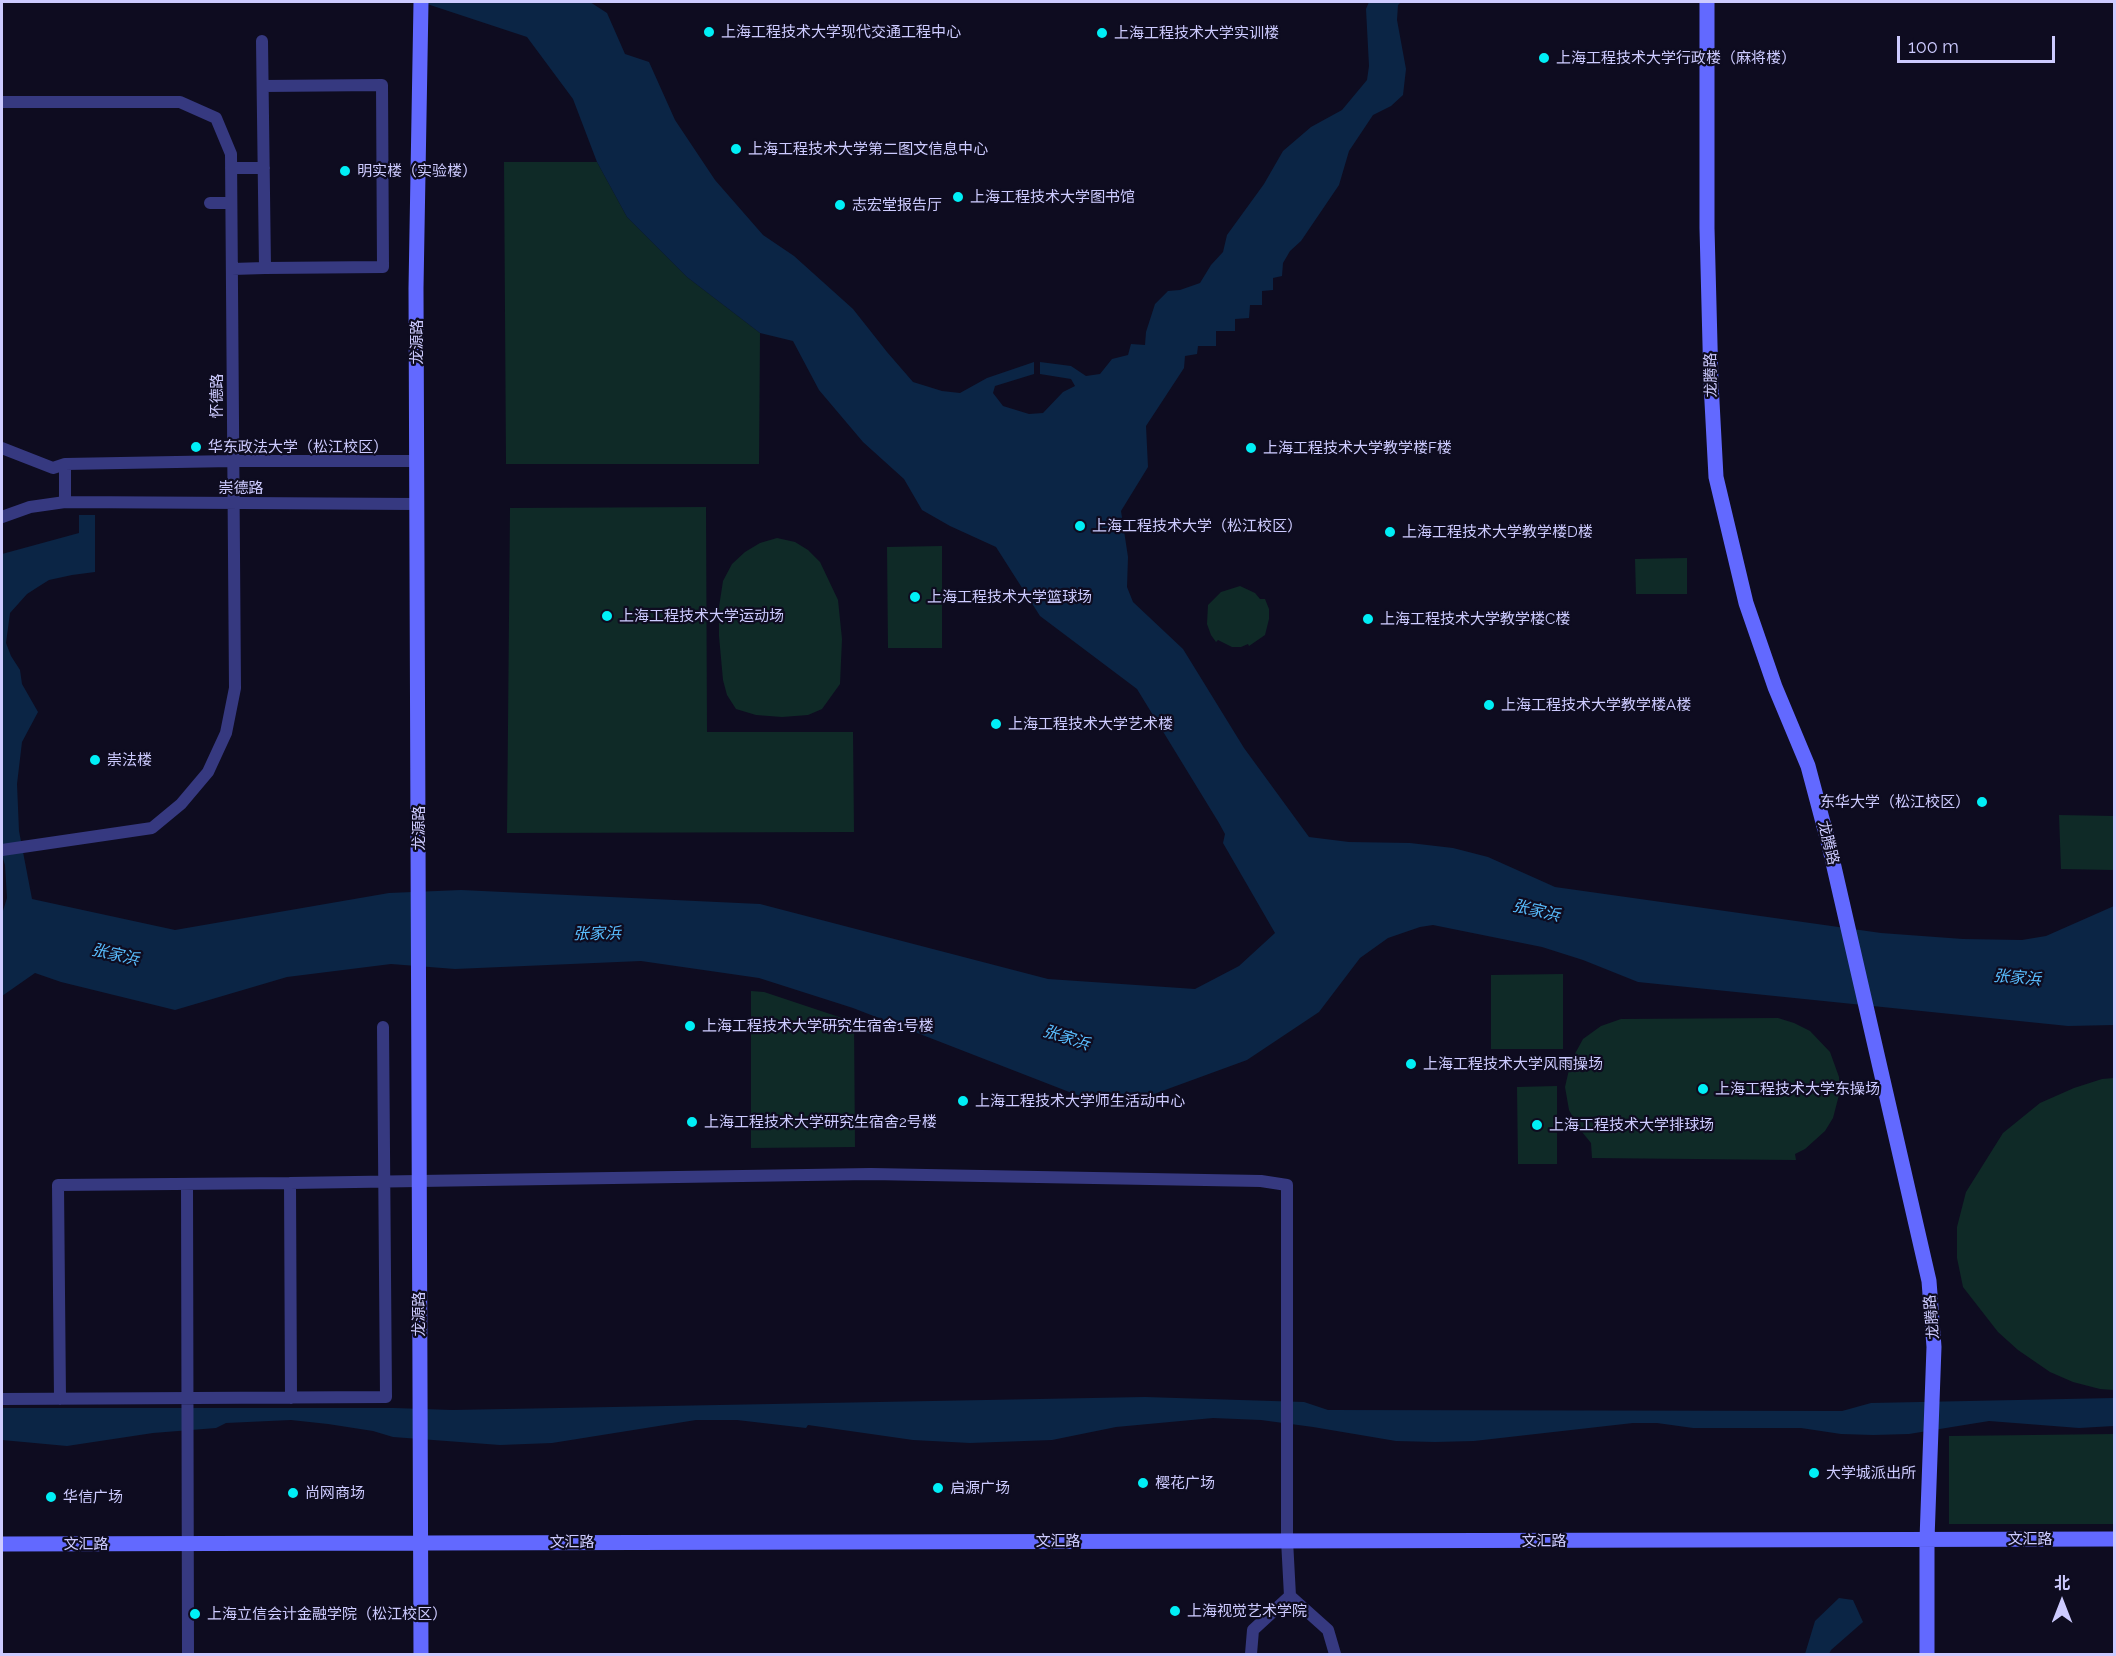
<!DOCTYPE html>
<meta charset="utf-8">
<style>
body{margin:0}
#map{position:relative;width:2116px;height:1656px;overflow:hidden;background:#0e0c20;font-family:Raleway,"Noto Sans SC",sans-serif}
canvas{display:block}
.frame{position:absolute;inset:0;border:3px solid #cdcbff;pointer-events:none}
.north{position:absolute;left:2032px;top:1572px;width:60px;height:60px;-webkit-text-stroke:4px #0e0c20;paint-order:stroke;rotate:0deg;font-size:16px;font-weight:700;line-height:24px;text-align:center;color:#cdcbff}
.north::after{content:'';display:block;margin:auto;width:21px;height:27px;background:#cdcbff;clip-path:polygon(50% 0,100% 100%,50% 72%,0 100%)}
.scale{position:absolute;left:1897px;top:36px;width:158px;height:27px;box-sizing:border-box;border:3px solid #cdcbff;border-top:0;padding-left:8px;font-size:18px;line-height:21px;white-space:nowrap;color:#cdcbff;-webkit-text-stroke:4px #0e0c20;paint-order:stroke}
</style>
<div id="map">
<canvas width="2116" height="1656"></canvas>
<div class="frame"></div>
<div class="north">北</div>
<div class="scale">100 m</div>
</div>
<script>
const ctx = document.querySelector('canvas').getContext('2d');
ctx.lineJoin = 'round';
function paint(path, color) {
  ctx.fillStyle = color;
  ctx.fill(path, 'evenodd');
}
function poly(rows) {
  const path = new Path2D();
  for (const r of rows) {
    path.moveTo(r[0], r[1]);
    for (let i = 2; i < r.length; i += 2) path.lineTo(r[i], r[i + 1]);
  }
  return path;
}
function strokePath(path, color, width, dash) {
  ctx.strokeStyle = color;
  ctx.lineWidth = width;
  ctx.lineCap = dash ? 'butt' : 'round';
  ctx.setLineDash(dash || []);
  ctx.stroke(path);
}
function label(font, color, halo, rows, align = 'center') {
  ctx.font = font + ' Raleway,"Noto Sans SC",sans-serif';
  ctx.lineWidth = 4.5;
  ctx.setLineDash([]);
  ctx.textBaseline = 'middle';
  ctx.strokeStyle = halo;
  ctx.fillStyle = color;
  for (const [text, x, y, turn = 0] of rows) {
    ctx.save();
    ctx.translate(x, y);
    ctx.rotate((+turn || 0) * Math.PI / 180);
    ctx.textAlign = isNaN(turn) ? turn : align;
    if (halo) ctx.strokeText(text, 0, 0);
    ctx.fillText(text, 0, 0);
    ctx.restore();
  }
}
paint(poly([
 [504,162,597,162,627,217,687,277,760,333,759,464,506,464],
 [706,507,707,732,853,732,854,832,507,833,510,508],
 [777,538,795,542,808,550,820,562,838,600,842,639,840,684,822,709,808,715,782,717,756,715,736,709,727,695,723,680,719,636,719,607,723,581,732,564,745,552,760,543],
 [942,546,942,648,888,648,887,547],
 [1687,558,1687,594,1636,594,1635,559],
 [1240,586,1255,593,1260,599,1265,599,1269,609,1269,619,1265,635,1249,646,1248,644,1241,647,1232,647,1218,640,1216,642,1211,635,1207,624,1208,605,1221,592],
 [2059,815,2114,816,2114,870,2061,869],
 [1563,974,1563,1049,1491,1049,1491,975],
 [751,991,764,992,854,1022,855,1147,751,1148],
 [1778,1018,1794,1023,1810,1031,1830,1052,1839,1077,1840,1091,1833,1118,1825,1131,1805,1149,1795,1154,1796,1160,1592,1158,1591,1143,1578,1127,1569,1110,1565,1087,1571,1061,1583,1039,1601,1026,1621,1019],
 [2114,1078,2114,1390,2100,1389,2073,1382,2050,1372,2018,1350,1998,1332,1963,1287,1957,1258,1957,1227,1966,1192,2003,1133,2040,1103,2074,1088,2102,1079],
 [1557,1086,1557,1164,1518,1164,1517,1087],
 [2114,1434,2114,1524,1949,1524,1949,1436]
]), '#0f2a27');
paint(poly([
 [421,2,590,2,607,13,625,54,649,62,675,120,715,180,763,235,794,256,853,309,887,352,913,382,942,391,960,393,987,378,1034,362,1034,374,995,386,993,393,1003,406,1029,414,1043,413,1063,392,1075,386,1071,379,1040,374,1040,362,1071,366,1086,376,1100,374,1112,359,1128,355,1131,344,1145,345,1146,332,1155,304,1168,291,1180,290,1200,283,1211,265,1223,252,1227,235,1264,184,1283,151,1311,127,1342,110,1367,80,1369,66,1366,9,1369,2,1401,2,1398,5,1397,20,1406,69,1403,95,1391,106,1373,115,1349,151,1339,185,1301,241,1290,251,1283,263,1282,276,1273,278,1273,290,1262,291,1262,305,1250,305,1249,318,1235,319,1235,331,1216,331,1216,346,1198,346,1197,354,1185,356,1184,368,1146,426,1148,467,1121,511,1128,557,1127,587,1133,602,1183,649,1244,748,1309,837,1349,842,1410,843,1453,848,1488,857,1555,887,1881,933,1963,939,2022,940,2046,936,2114,906,2114,1025,2068,1026,1638,982,1583,960,1542,947,1433,925,1420,927,1388,938,1360,958,1319,1012,1247,1060,1113,1109,853,1008,759,978,641,961,455,969,391,964,287,977,175,1010,61,982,35,973,2,996,2,914,7,898,5,865,2,855,2,554,79,533,79,515,95,515,95,572,72,575,49,580,41,585,27,594,10,613,6,643,11,656,20,670,22,684,38,712,22,742,17,784,19,831,32,899,175,930,389,893,461,890,760,904,1048,979,1195,989,1239,966,1275,933,1223,843,1225,834,1219,823,1137,689,1040,616,996,547,950,526,922,510,904,479,863,442,819,390,793,341,760,333,687,277,627,217,597,162,573,99,527,37],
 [1145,1397,1304,1402,1328,1410,1842,1411,1871,1403,2114,1398,2114,1426,2079,1428,1989,1421,1909,1434,1873,1435,1841,1434,1801,1428,1693,1428,1657,1423,1633,1423,1474,1441,1435,1442,1396,1441,1313,1427,1261,1420,1213,1418,1116,1427,1052,1440,970,1443,913,1440,808,1425,806,1428,737,1420,696,1420,552,1443,500,1445,393,1437,373,1431,328,1424,291,1420,226,1423,216,1428,153,1433,67,1446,2,1440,2,1408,394,1408,452,1410],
 [1839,1598,1853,1600,1863,1622,1831,1650,1829,1654,1805,1654,1815,1621]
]), '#0b2545');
strokePath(poly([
 [263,86,382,85,383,267,265,268],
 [2,102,180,102,216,118,231,154,235,688,226,733,208,772,181,804,152,828,2,850],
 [231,168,264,168],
 [210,203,231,203],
 [232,269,265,268,262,41],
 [2,448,53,468,65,464,232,461,417,461],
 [65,502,65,464],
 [2,517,30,507,65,502,417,504],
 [187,1184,188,1654],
 [291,1398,290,1183,871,1174,1261,1181,1287,1185,1287,1540,1290,1596,1328,1630,1335,1654],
 [2,1399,386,1397,383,1027],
 [60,1399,58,1185,290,1183],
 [1251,1654,1253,1630,1290,1596]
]), '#363980', 12);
strokePath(poly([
 [1707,2,1707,228,1711,383,1716,477,1746,603,1775,687,1808,766,1829,845,1929,1281,1934,1347,1927,1539,1927,1654],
 [2,1544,2114,1539],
 [421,1654,416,288,421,2]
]), '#6269ff', 15);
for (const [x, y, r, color] of [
 [709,32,6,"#00eff6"],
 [1102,33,6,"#00eff6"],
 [1544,58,6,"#00eff6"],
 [736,149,6,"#00eff6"],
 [345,171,6,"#00eff6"],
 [958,197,6,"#00eff6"],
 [840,205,6,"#00eff6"],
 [196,447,6,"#00eff6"],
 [1251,448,6,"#00eff6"],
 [1080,526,6,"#00eff6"],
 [1390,532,6,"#00eff6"],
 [915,597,6,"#00eff6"],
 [607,616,6,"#00eff6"],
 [1368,619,6,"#00eff6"],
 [1489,705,6,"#00eff6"],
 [996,724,6,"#00eff6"],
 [95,760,6,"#00eff6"],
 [1982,802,6,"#00eff6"],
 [690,1026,6,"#00eff6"],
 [1411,1064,6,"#00eff6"],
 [1703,1089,6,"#00eff6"],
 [963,1101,6,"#00eff6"],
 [692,1122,6,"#00eff6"],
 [1537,1125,6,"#00eff6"],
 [1814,1473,6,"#00eff6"],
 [1143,1483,6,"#00eff6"],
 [938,1488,6,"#00eff6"],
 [293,1493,6,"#00eff6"],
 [51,1497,6,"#00eff6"],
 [1175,1611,6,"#00eff6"],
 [195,1614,6,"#00eff6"]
]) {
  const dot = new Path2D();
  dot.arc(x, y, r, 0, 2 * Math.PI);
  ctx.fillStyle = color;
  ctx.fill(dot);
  strokePath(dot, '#0e0c20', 2);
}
label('15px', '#cdcbff', '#0e0c20', [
 ["上海工程技术大学现代交通工程中心",721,32],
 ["上海工程技术大学实训楼",1114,33],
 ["上海工程技术大学行政楼（麻将楼）",1556,58],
 ["上海工程技术大学第二图文信息中心",748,149],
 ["明实楼（实验楼）",357,171],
 ["上海工程技术大学图书馆",970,197],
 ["志宏堂报告厅",852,205],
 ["华东政法大学（松江校区）",208,447],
 ["上海工程技术大学教学楼F楼",1263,448],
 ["上海工程技术大学（松江校区）",1092,526],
 ["上海工程技术大学教学楼D楼",1402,532],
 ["上海工程技术大学篮球场",927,597],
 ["上海工程技术大学运动场",619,616],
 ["上海工程技术大学教学楼C楼",1380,619],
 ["上海工程技术大学教学楼A楼",1501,705],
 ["上海工程技术大学艺术楼",1008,724],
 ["崇法楼",107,760],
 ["东华大学（松江校区）",1970,802,"right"],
 ["上海工程技术大学研究生宿舍1号楼",702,1026],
 ["上海工程技术大学风雨操场",1423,1064],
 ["上海工程技术大学东操场",1715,1089],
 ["上海工程技术大学师生活动中心",975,1101],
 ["上海工程技术大学研究生宿舍2号楼",704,1122],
 ["上海工程技术大学排球场",1549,1125],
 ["大学城派出所",1826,1473],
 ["樱花广场",1155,1483],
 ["启源广场",950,1488],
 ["尚网商场",305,1493],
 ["华信广场",63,1497],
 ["上海视觉艺术学院",1187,1611],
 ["上海立信会计金融学院（松江校区）",207,1614]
], 'left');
label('15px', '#cdcbff', '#0e0c20', [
 ["龙源路",417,342,-90],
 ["龙腾路",1711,375,-91],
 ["怀德路",217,396,-90],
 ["崇德路",241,488],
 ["龙源路",419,828,-90],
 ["龙腾路",1828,843,76],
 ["龙源路",419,1314,-90],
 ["龙腾路",1932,1317,-95],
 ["文汇路",2030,1539],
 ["文汇路",1058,1541],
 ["文汇路",1544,1541],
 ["文汇路",572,1542],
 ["文汇路",86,1544]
]);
label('italic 16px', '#59beff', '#0e0c20', [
 ["张家浜",1536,911,13],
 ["张家浜",597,934,-1],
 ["张家浜",115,955,13],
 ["张家浜",2017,978,5],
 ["张家浜",1066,1038,18]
]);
</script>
